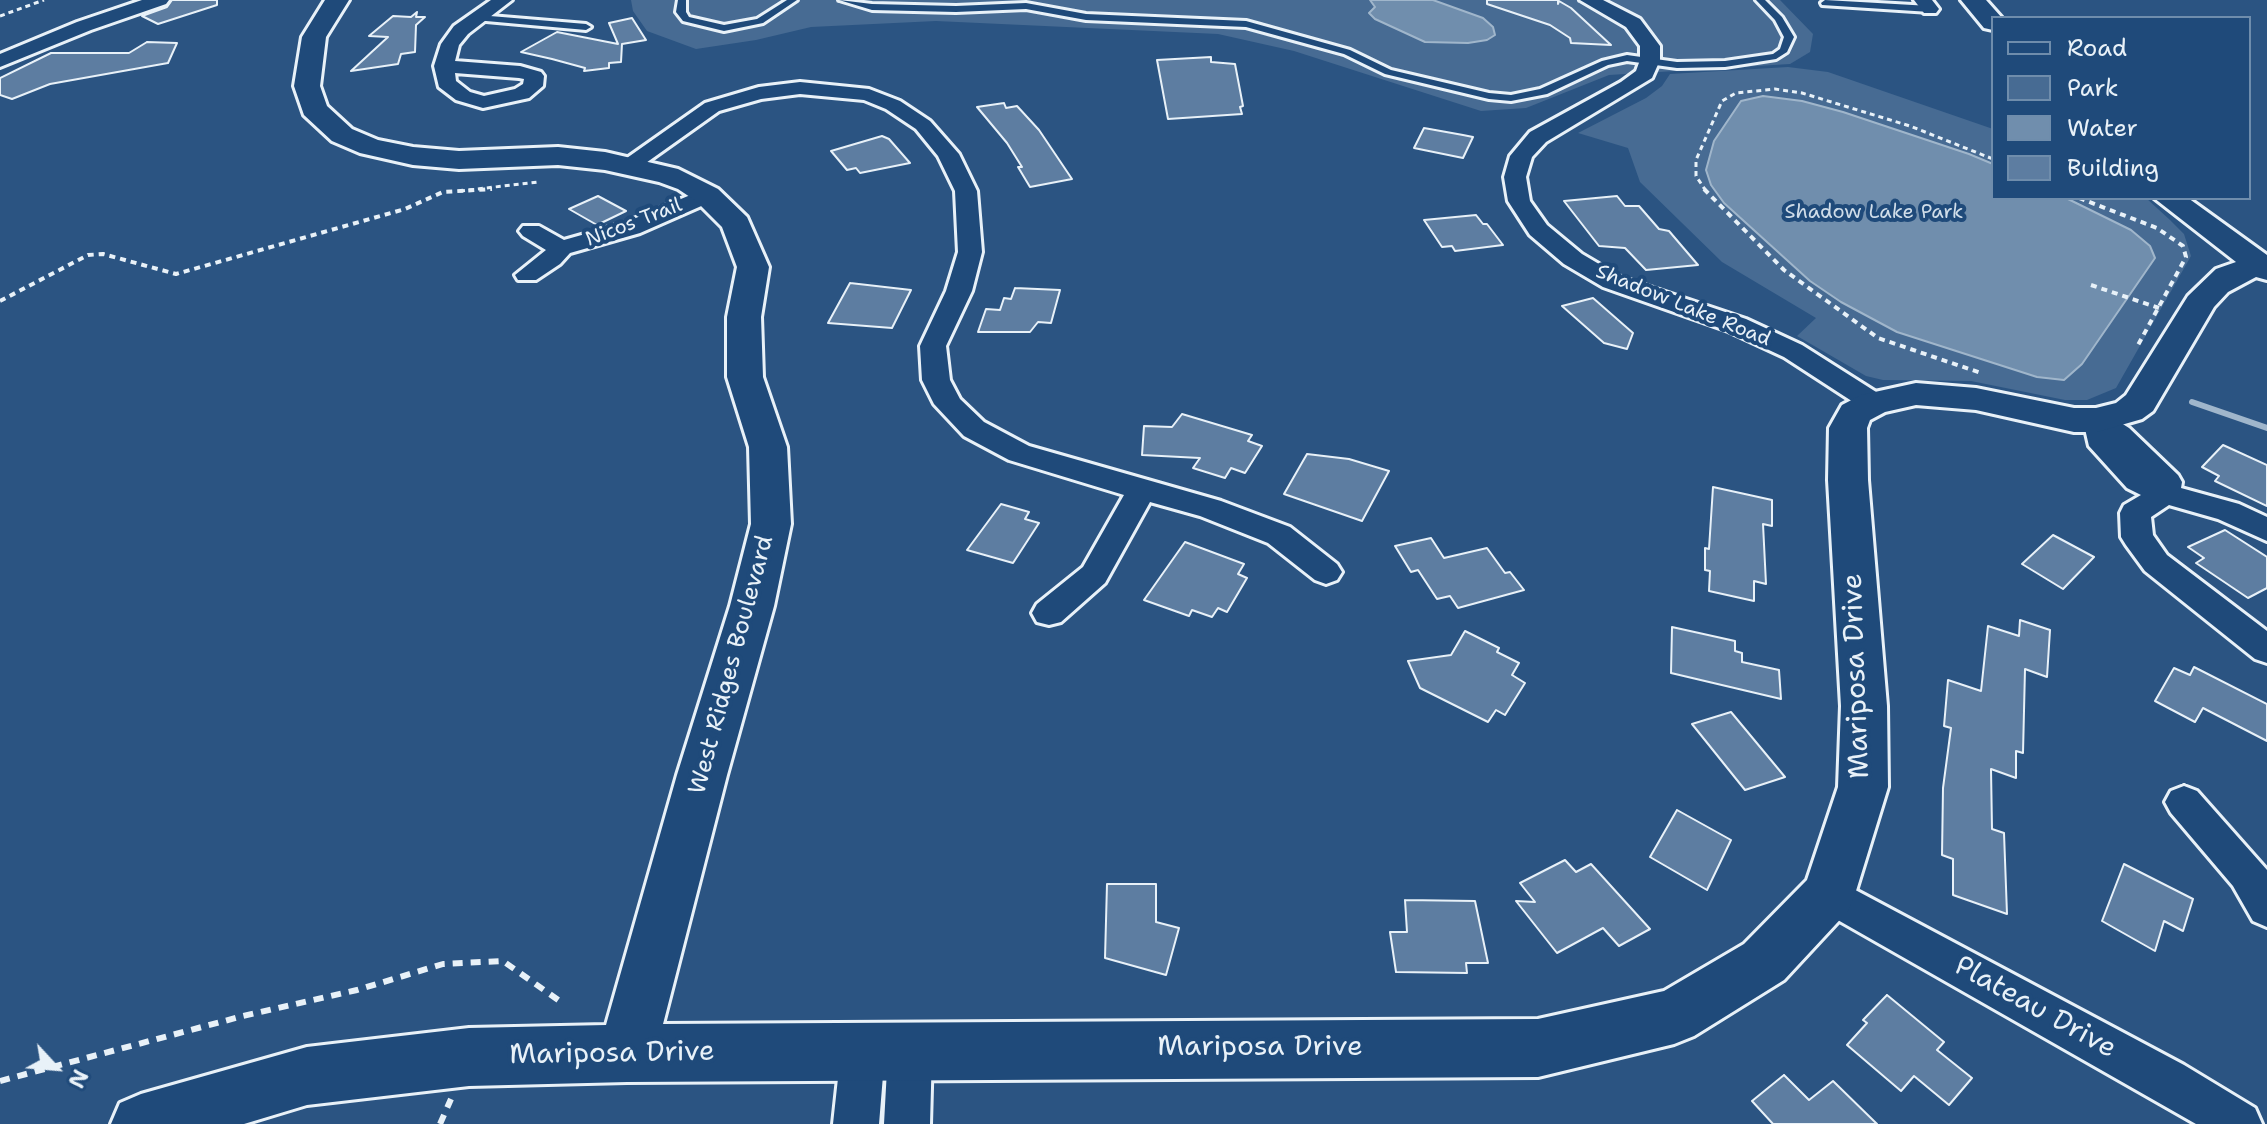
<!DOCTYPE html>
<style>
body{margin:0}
#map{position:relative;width:2267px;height:1124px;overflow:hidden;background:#2b5482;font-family:"Shantell Sans",sans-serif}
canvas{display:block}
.legend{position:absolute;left:1991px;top:16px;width:260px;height:184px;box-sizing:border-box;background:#1f4a7a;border:2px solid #6f8dac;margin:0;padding:10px 14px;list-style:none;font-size:24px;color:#e8f1f8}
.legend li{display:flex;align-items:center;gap:16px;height:40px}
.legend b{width:40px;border:2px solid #6f8dac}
.north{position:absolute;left:16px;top:1028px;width:80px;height:80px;-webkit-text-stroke:6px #1f4a7a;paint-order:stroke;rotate:116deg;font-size:22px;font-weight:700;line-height:32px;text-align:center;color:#e8f1f8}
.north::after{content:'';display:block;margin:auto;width:28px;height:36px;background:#e8f1f8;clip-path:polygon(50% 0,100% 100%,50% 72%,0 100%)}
</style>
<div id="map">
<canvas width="2267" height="1124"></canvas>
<ul class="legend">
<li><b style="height:10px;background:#1f4a7a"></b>Road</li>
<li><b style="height:22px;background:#476b93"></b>Park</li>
<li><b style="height:22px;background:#708ead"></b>Water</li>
<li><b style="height:22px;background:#5d7da1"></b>Building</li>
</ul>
<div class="north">N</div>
</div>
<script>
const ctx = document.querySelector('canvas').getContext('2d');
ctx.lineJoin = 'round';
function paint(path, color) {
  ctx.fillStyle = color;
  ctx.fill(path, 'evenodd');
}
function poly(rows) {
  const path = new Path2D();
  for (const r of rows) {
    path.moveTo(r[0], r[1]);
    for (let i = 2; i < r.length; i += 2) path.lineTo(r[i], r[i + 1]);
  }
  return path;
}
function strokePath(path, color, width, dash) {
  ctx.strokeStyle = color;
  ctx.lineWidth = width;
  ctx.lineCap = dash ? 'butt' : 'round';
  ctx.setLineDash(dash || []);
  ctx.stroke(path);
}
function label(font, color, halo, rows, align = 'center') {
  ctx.font = font + ' "Shantell Sans",sans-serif';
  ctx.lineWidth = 8;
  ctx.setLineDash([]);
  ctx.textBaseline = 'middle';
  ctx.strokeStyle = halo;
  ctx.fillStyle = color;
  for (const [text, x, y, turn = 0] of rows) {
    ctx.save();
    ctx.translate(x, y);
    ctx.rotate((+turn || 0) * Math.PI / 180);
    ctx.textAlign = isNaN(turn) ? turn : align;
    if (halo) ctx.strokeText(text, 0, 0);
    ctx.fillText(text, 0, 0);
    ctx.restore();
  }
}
paint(poly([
 [631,0,1780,0,1813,34,1810,52,1790,64,1609,75,1526,108,1481,111,1294,51,1218,34,936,21,811,27,756,40,696,49,647,31,633,11],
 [1788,67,1828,72,1993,129,1993,198,2146,198,2170,220,2184,234,2191,256,2116,388,2087,400,2065,400,1971,381,1883,380,1866,376,1797,336,1816,318,1722,262,1640,182,1628,148,1578,133,1646,98,1662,86,1670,74]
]), '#476b93');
const water = poly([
 [1370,0,1433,0,1483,18,1493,27,1495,35,1487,40,1468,43,1425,42,1375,19,1369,13,1375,7,1370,0],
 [1763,96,1802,101,1843,112,1969,154,1993,164,1993,198,2066,198,2131,230,2150,246,2155,258,2082,364,2064,380,2037,377,1897,332,1841,302,1810,281,1724,203,1711,185,1706,170,1714,141,1741,101,1763,96]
]);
paint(water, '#708ead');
strokePath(water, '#a0b6cb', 2);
strokePath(poly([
 [2192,402,2267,428]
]), '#a0b6cb', 6);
const building = poly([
 [172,0,217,0,217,5,158,24,142,16,167,7,172,0],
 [1487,0,1558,0,1558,4,1559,1,1571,8,1611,45,1571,43,1570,38,1550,25,1487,4,1487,0],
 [417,12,416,17,425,17,416,25,415,52,401,54,398,64,351,71,388,37,369,36,393,16,411,17,417,12],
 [632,18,646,40,622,44,621,62,609,63,609,68,584,71,585,68,552,59,521,52,557,32,618,44,609,23,632,18],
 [147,42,177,43,168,63,50,84,12,99,0,95,0,78,51,53,129,53,147,42],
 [1211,57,1211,62,1235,64,1243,106,1240,107,1242,114,1168,119,1157,60,1211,57],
 [1004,103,1006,108,1017,106,1039,130,1072,179,1030,187,1018,167,1022,167,1007,143,977,107,1004,103],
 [1424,128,1463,135,1473,137,1463,158,1414,148,1424,128],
 [882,136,889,139,910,163,860,173,856,168,847,170,831,151,882,136],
 [598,196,626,211,597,225,569,209,598,196],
 [1617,196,1625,206,1639,206,1659,229,1669,231,1698,265,1646,270,1625,248,1599,246,1564,201,1617,196],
 [1476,215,1483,224,1487,224,1503,245,1455,251,1452,246,1442,247,1424,220,1476,215],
 [850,283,911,290,892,328,828,323,850,283],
 [1015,288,1060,290,1051,323,1038,322,1030,332,978,332,986,309,1000,310,1004,298,1011,299,1015,288],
 [1593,298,1633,333,1627,349,1604,343,1562,306,1593,298],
 [1182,414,1252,435,1248,441,1262,446,1245,473,1231,468,1225,478,1193,468,1200,458,1142,455,1144,426,1172,427,1182,414],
 [2223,445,2267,465,2267,506,2215,481,2219,476,2202,467,2223,445],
 [1307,454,1349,459,1389,471,1362,521,1284,494,1307,454],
 [1713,487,1772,500,1772,526,1763,524,1766,584,1754,581,1754,601,1709,591,1710,571,1705,570,1705,548,1709,549,1713,487],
 [1001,504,1029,512,1025,519,1039,523,1013,563,967,550,1001,504],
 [2225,530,2267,557,2267,588,2248,598,2196,563,2204,558,2188,547,2225,530],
 [2053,535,2094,557,2063,589,2022,564,2053,535],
 [1431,538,1444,558,1487,548,1505,573,1510,572,1524,590,1458,608,1450,596,1437,599,1418,570,1411,572,1395,546,1431,538],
 [1185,542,1244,564,1238,574,1247,578,1227,612,1218,608,1212,617,1192,610,1189,616,1144,600,1185,542],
 [2020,620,2050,630,2047,677,2025,669,2023,753,2016,751,2016,778,1991,769,1992,829,2004,833,2007,914,1953,895,1953,859,1942,855,1943,788,1951,728,1944,726,1948,680,1981,691,1988,626,2019,636,2020,620],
 [1672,627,1735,641,1735,651,1742,653,1742,662,1779,670,1781,699,1671,673,1672,627],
 [1465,631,1499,648,1497,652,1519,663,1512,675,1525,683,1505,715,1496,710,1488,722,1420,688,1408,661,1451,655,1465,631],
 [2194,667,2267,704,2267,741,2203,708,2195,722,2155,701,2174,668,2190,675,2194,667],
 [1731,712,1785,777,1745,790,1692,724,1731,712],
 [1677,810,1731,840,1707,890,1650,857,1677,810],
 [1565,860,1576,872,1591,864,1650,929,1619,946,1603,928,1557,953,1516,901,1535,902,1520,883,1565,860],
 [2124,864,2193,899,2183,931,2164,921,2155,951,2102,921,2124,864],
 [1107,884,1156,884,1156,922,1179,928,1166,975,1105,958,1107,884],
 [1405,900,1475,901,1488,963,1466,963,1467,973,1396,972,1390,932,1407,932,1405,900],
 [1887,995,1944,1042,1937,1050,1972,1078,1949,1105,1914,1076,1901,1091,1847,1045,1867,1023,1863,1020,1887,995],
 [1784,1075,1809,1100,1833,1081,1877,1124,1773,1124,1752,1101,1784,1075]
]);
paint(building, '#5d7da1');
strokePath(building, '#e8f1f8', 2);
const service = poly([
 [678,0,686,0,686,12,689,17,724,25,757,19,787,0,797,0,763,23,724,31,683,21,676,12,678,0],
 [839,0,872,4,956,6,1026,3,1086,14,1246,21,1350,50,1391,70,1489,93,1511,95,1540,89,1602,61,1627,55,1677,62,1725,61,1773,54,1780,49,1784,37,1775,20,1756,0,1765,0,1782,17,1794,37,1787,52,1776,59,1725,67,1677,68,1627,61,1608,65,1547,94,1511,101,1489,99,1385,74,1344,54,1246,27,1086,20,1026,9,956,12,872,10,839,0],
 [1825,0,1930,6,1935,9,1930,12,1822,5,1821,3,1825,0],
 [478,15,586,24,591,27,586,30,475,20,475,16,478,15]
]);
const minor = poly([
 [142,0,169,0,166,4,91,30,0,67,0,54,77,22,142,0],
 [491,0,512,0,468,34,459,45,455,61,520,66,541,72,544,76,543,86,529,98,483,108,456,100,439,87,434,66,441,44,454,26,491,0],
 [455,73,519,78,524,79,523,84,515,89,484,96,470,92,456,81,455,73],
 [1580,0,1603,0,1640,19,1660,46,1660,60,1652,78,1546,142,1532,157,1526,177,1530,201,1547,225,1582,254,1621,277,1746,319,1802,345,1884,397,1888,403,1884,409,1874,412,1864,409,1784,357,1728,331,1603,287,1564,264,1530,235,1508,201,1504,177,1510,156,1530,132,1621,82,1636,71,1640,60,1640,46,1626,27,1580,0],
 [1914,0,1932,0,1939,9,1936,13,1924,13,1914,0],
 [800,82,869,89,900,101,930,121,959,154,977,191,982,252,972,291,946,346,950,380,960,399,984,422,1029,446,1221,501,1290,527,1337,564,1342,572,1337,580,1326,584,1315,580,1268,543,1200,516,1150,502,1105,583,1061,622,1049,625,1037,622,1032,613,1037,604,1083,567,1124,495,1009,460,964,436,934,404,922,380,920,346,946,291,958,252,955,191,938,156,916,129,886,109,864,100,800,94,761,99,719,111,636,170,628,172,617,165,705,103,759,87,800,82],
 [707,188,715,190,718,195,715,200,640,233,570,253,560,264,536,280,518,280,515,275,546,250,523,236,519,231,523,226,539,226,564,240,624,223,707,188],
 [2097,411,2107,414,2129,428,2178,475,2182,482,2181,488,2239,504,2267,517,2267,541,2218,519,2169,505,2151,517,2153,535,2167,555,2267,631,2267,663,2255,659,2145,571,2126,545,2121,537,2120,513,2124,505,2141,495,2127,488,2089,446,2083,420,2087,414,2097,411],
 [2184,786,2197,791,2267,870,2267,927,2253,921,2233,886,2171,813,2165,802,2171,791,2184,786],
 [1829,876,2184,1065,2255,1108,2262,1124,2196,1124,1815,907,1809,894,1815,881,1829,876],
 [863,1029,879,1035,885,1051,879,1124,833,1124,841,1051,847,1035,863,1029],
 [910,1029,926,1035,932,1051,930,1124,884,1124,888,1051,894,1035,910,1029]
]);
const tertiary = poly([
 [325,0,349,0,326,37,320,86,327,106,352,129,378,140,413,147,459,151,558,147,605,152,678,169,718,189,747,217,769,267,761,317,763,377,787,447,791,524,774,606,727,775,663,1024,1538,1019,1664,991,1744,944,1807,880,1838,787,1841,706,1828,480,1829,428,1842,405,1861,395,1916,383,1976,388,2074,408,2096,408,2116,403,2126,395,2188,296,2216,269,2236,262,2154,198,2188,198,2267,255,2267,280,2256,277,2228,292,2214,307,2153,411,2142,419,2097,432,2074,432,1976,410,1916,405,1885,412,1870,420,1867,428,1868,480,1887,706,1888,787,1855,894,1848,911,1784,980,1694,1036,1674,1044,1538,1077,627,1082,469,1086,307,1105,244,1124,111,1124,120,1103,141,1094,307,1047,469,1028,606,1025,677,775,730,606,751,524,749,447,727,377,727,317,737,267,722,227,696,201,678,189,659,182,605,170,558,165,459,169,413,165,360,153,332,141,304,115,294,86,302,37,325,0],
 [1961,0,1986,0,2002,18,1993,18,1993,30,1984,28,1961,0]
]);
strokePath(service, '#e8f1f8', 6);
strokePath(minor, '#e8f1f8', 6);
strokePath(tertiary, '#e8f1f8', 6);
strokePath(poly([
 [0,16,44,0],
 [460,191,538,182],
 [1706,191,1696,176,1696,160,1722,101,1736,93,1775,89,1802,93,1910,126,1993,159]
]), '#e8f1f8', 3, [5, 4]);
strokePath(poly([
 [1704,189,1784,270,1878,338,1981,373],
 [2079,198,2157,228,2183,246,2186,257,2138,345],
 [2091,285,2159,308],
 [0,301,88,255,103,254,176,274,405,209,443,192,492,189]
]), '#e8f1f8', 4, [6, 5]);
strokePath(poly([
 [0,1081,243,1016,357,990,443,964,503,961,561,1002],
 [440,1124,451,1099]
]), '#e8f1f8', 6, [10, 8]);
paint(service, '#1f4a7a');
paint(minor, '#1f4a7a');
paint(tertiary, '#1f4a7a');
label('20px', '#d0dde9', '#1f4a7a', [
 ["Shadow Lake Park",1874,213]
]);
label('20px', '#e8f1f8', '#1f4a7a', [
 ["Nicos Trail",634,223,-21],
 ["Shadow Lake Road",1683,306,22]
]);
label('24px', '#e8f1f8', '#1f4a7a', [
 ["West Ridges Boulevard",732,665,-75]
]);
label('28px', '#e8f1f8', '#1f4a7a', [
 ["Mariposa Drive",1857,676,-92],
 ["Plateau Drive",2035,1008,29],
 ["Mariposa Drive",1260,1048],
 ["Mariposa Drive",612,1054,-1]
]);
</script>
